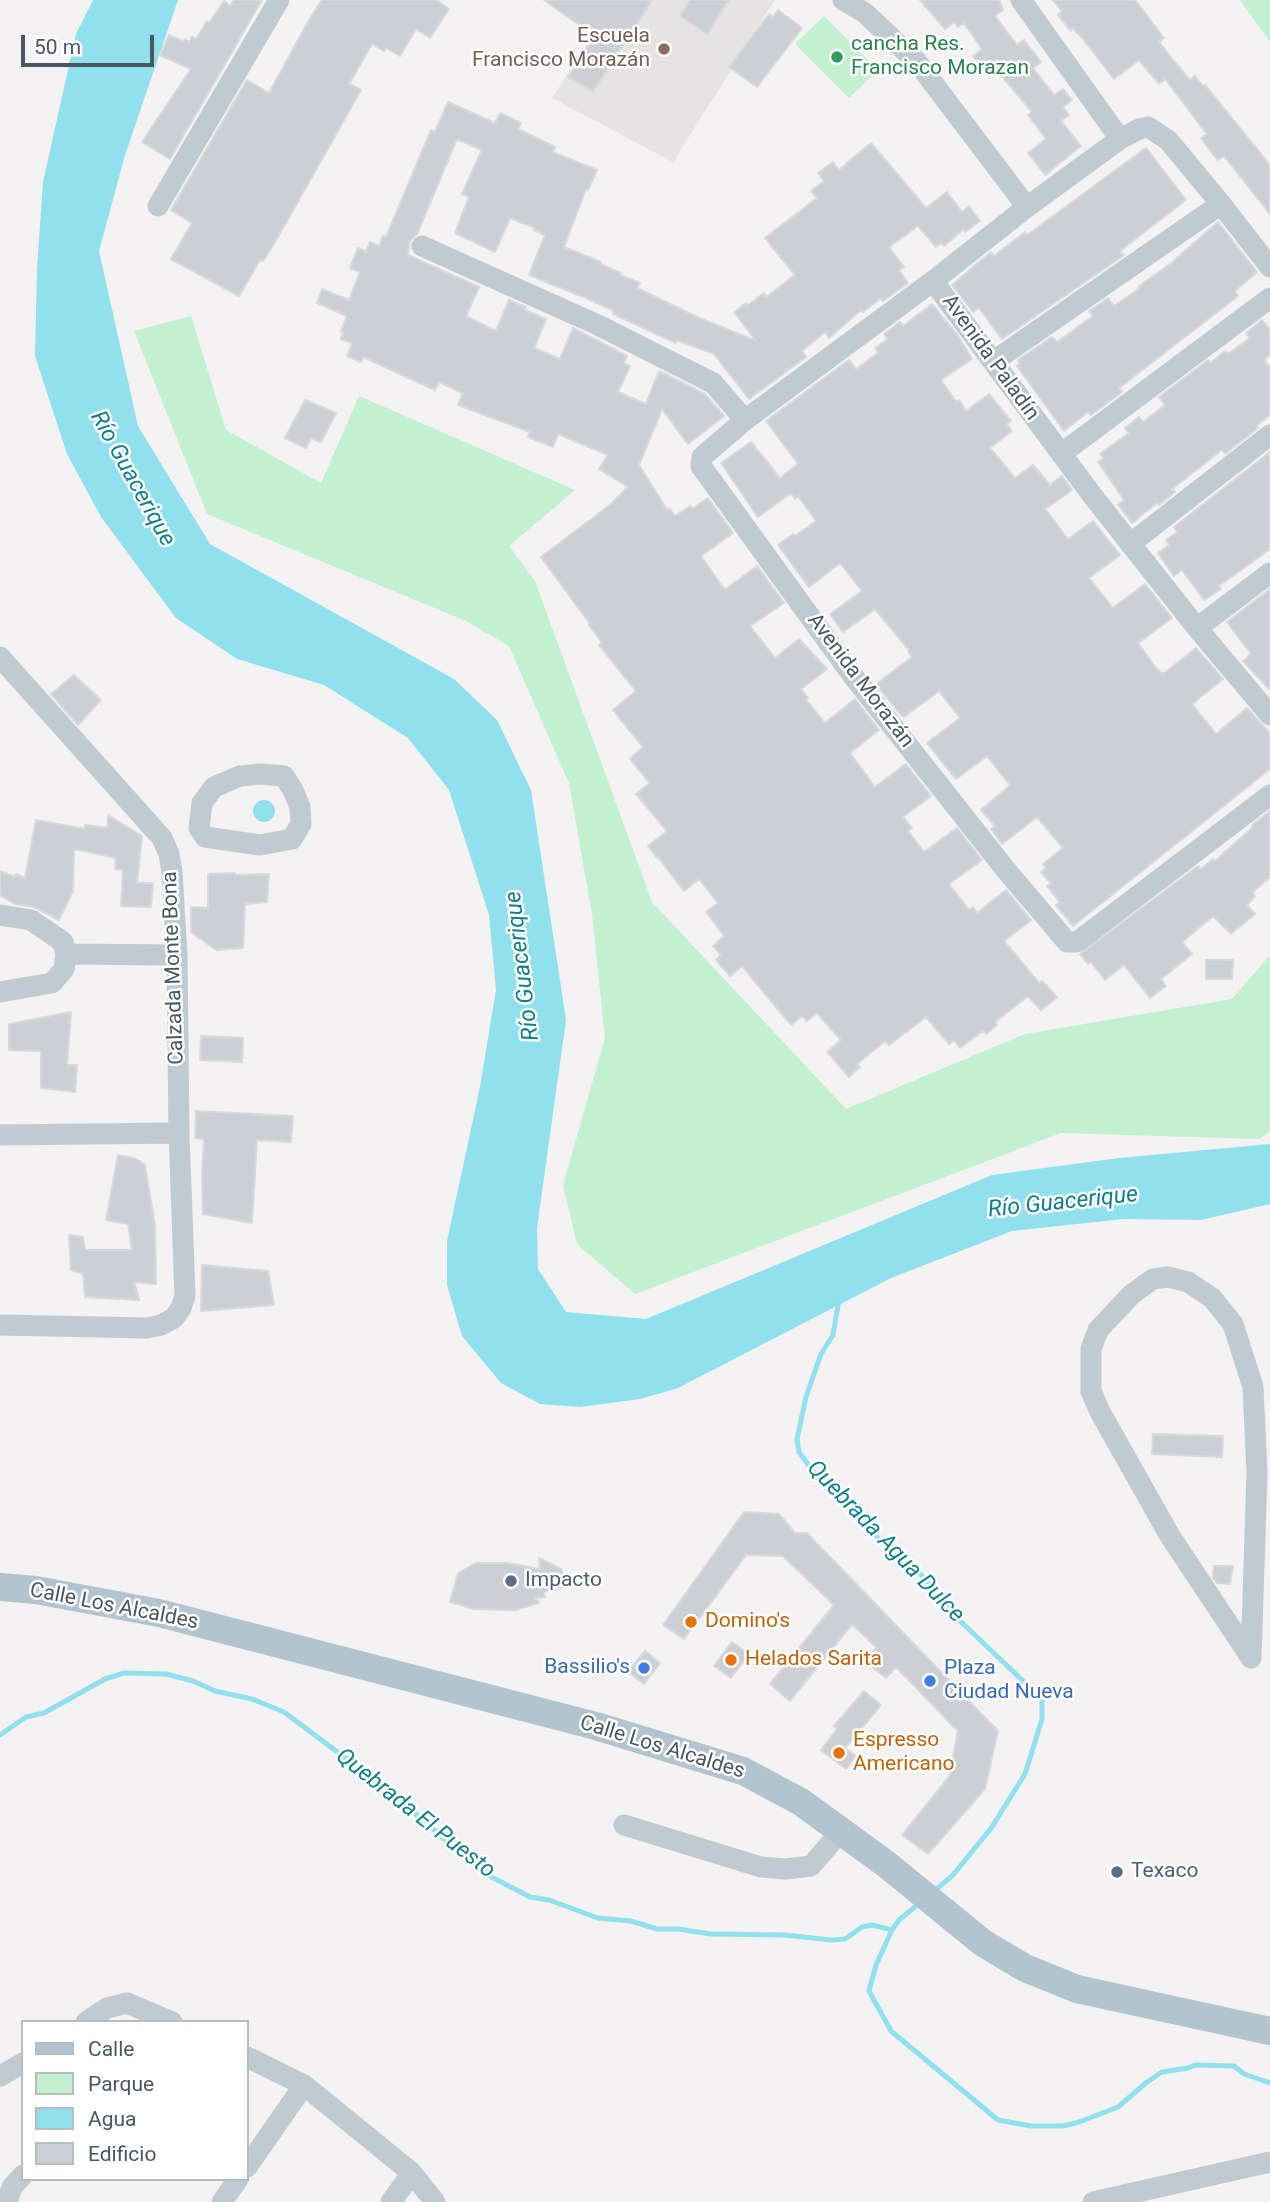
<!DOCTYPE html>
<meta charset="utf-8">
<style>
body{margin:0}
#map{position:relative;width:1270px;height:2202px;overflow:hidden;background:#f4f2f2;font-family:Roboto,sans-serif}
canvas{display:block}
.legend{position:absolute;left:21px;top:2020px;width:228px;height:161px;box-sizing:border-box;background:#fff;border:2px solid #b7bcbf;margin:0;padding:9px 12px;list-style:none;font-size:21px;color:#4a5760}
.legend li{display:flex;align-items:center;gap:14px;height:35px}
.legend b{width:35px;border:2px solid #b7bcbf}
.scale{position:absolute;left:21px;top:35px;width:133px;height:32px;box-sizing:border-box;border:4px solid #4a5760;border-top:0;padding-left:9px;font-size:21px;line-height:24px;white-space:nowrap;color:#4a5760;-webkit-text-stroke:5px #fff;paint-order:stroke}
</style>
<div id="map">
<canvas width="1270" height="2202"></canvas>
<ul class="legend">
<li><b style="height:9px;background:#b2c4d0"></b>Calle</li>
<li><b style="height:19px;background:#c2f0d1"></b>Parque</li>
<li><b style="height:19px;background:#90e0ed"></b>Agua</li>
<li><b style="height:19px;background:#ccd0d4"></b>Edificio</li>
</ul>
<div class="scale">50 m</div>
</div>
<script>
const ctx = document.querySelector('canvas').getContext('2d');
ctx.lineJoin = 'round';
function paint(path, color) {
  ctx.fillStyle = color;
  ctx.fill(path, 'evenodd');
}
function poly(rows) {
  const path = new Path2D();
  for (const r of rows) {
    if (r.length === 3) {
      path.moveTo(r[0] + r[2], r[1]);
      path.arc(r[0], r[1], r[2], 0, 2 * Math.PI);
      continue;
    }
    path.moveTo(r[0], r[1]);
    for (let i = 2; i < r.length; i += 2) path.lineTo(r[i], r[i + 1]);
  }
  return path;
}
function strokePath(path, color, width, dash) {
  ctx.strokeStyle = color;
  ctx.lineWidth = width;
  ctx.lineCap = dash ? 'butt' : 'round';
  ctx.setLineDash(dash || []);
  ctx.stroke(path);
}
function label(font, color, halo, rows, align = 'center') {
  ctx.font = font + ' Roboto,sans-serif';
  ctx.lineWidth = 5;
  ctx.setLineDash([]);
  ctx.textBaseline = 'middle';
  ctx.strokeStyle = halo;
  ctx.fillStyle = color;
  for (const [text, x, y, turn = 0] of rows) {
    ctx.save();
    ctx.translate(x, y);
    ctx.rotate((+turn || 0) * Math.PI / 180);
    ctx.textAlign = isNaN(turn) ? turn : align;
    if (halo) ctx.strokeText(text, 0, 0);
    ctx.fillText(text, 0, 0);
    ctx.restore();
  }
}
paint(poly([
 [616,0,775,0,673,162,552,98]
]), '#e5e3e4');
paint(poly([
 [1240,0,1270,0,1270,42],
 [824,16,878,70,849,98,795,44],
 [191,316,226,430,321,483,359,396,575,490,509,546,535,581,652,902,846,1109,1025,1034,1232,999,1270,955,1270,1131,1259,1139,1061,1133,635,1294,577,1244,563,1185,605,1038,592,914,569,783,509,646,466,621,207,514,134,331]
]), '#c2f0d1');
paint(poly([
 [93,0,178,0,125,155,99,251,138,426,210,544,454,679,497,720,531,790,566,1020,537,1228,538,1269,566,1312,646,1319,992,1175,1119,1158,1270,1144,1270,1204,1201,1220,1123,1219,1012,1231,891,1278,678,1388,640,1399,581,1407,540,1404,501,1383,462,1336,447,1285,447,1241,480,1087,496,990,489,915,449,790,408,738,324,685,237,659,176,618,101,517,67,454,35,356,37,269,43,182,76,34],
 [264,811,11]
]), '#90e0ed');
strokePath(poly([
 [839,1299,833,1335,821,1354,806,1397,797,1439,799,1452,822,1484,879,1539,908,1559,956,1617,1042,1699,1042,1719,1025,1774,992,1827,953,1875,934,1891],
 [0,1735,26,1717,44,1713,105,1679,124,1673,166,1674,193,1681,215,1691,252,1699,284,1712,387,1789,482,1872,530,1897,549,1900,598,1918,631,1921,657,1929,678,1929,711,1934,785,1935,831,1940,845,1939,862,1927,872,1925,892,1930],
 [921,1902,899,1920,892,1930,876,1965,869,1991,891,2031,998,2120,1031,2126,1063,2126,1079,2122,1118,2107,1147,2082,1162,2072,1188,2068,1195,2065,1234,2066,1244,2074,1270,2083]
]), '#90e0ed', 5);
const building = poly([
 [234,0,262,0,170,159,142,142,191,69,160,55,169,35,184,42,185,39,189,42,192,37,196,39,207,21,209,23,224,1,230,6,234,0],
 [322,0,436,0,449,9,430,38,416,29,400,56,386,48,384,51,372,44,349,84,361,90,274,244,263,261,260,260,239,296,171,259,192,223,171,210,247,80,269,93,309,20,322,0],
 [544,0,652,0,593,92,568,77,595,36,544,0],
 [690,0,729,0,707,34,680,16,690,0],
 [920,0,999,0,1003,10,995,16,1017,45,1024,40,1041,62,1033,68,1054,95,1063,89,1072,100,1063,107,1069,115,1061,121,1081,146,1045,175,1028,153,1046,139,1028,115,1032,112,990,62,983,68,973,56,982,49,964,23,958,27,954,22,945,29,920,0],
 [1053,0,1135,0,1164,38,1159,42,1169,55,1190,80,1195,76,1203,86,1205,85,1270,165,1270,214,1224,156,1218,160,1209,149,1201,138,1207,134,1165,79,1159,84,1139,60,1114,79,1083,39,1073,28,1071,31,1058,15,1062,11,1053,0],
 [778,10,802,28,757,87,729,67,769,14,773,17,778,10],
 [448,102,495,123,500,113,521,123,518,129,555,147,552,152,597,170,588,190,586,189,564,247,601,262,600,264,621,273,620,275,640,283,637,288,697,317,756,341,734,312,746,303,747,306,764,293,766,297,795,275,765,238,817,198,811,191,824,181,818,173,833,162,839,170,871,143,926,208,947,192,962,212,969,206,980,221,965,232,964,229,944,246,941,243,936,247,918,226,889,247,904,267,899,270,908,283,883,301,881,298,863,312,861,310,829,338,825,332,802,351,806,357,749,399,714,354,677,340,676,343,613,314,614,311,588,299,529,275,545,235,534,230,535,228,510,218,495,252,455,233,469,197,462,194,482,150,457,139,417,234,410,241,408,255,479,287,466,316,496,331,509,300,526,307,525,310,546,319,534,348,560,359,573,328,627,356,624,363,630,366,618,392,646,404,659,371,705,394,724,416,688,444,662,409,639,465,667,510,669,508,675,516,690,506,692,509,708,498,733,533,701,556,721,585,726,589,757,566,784,603,750,626,775,658,799,639,827,669,801,689,808,698,806,700,825,723,855,699,879,730,850,753,875,787,906,764,931,796,903,817,912,828,908,831,924,852,957,828,982,860,949,884,969,910,973,907,977,913,1006,890,1031,920,1004,941,1040,984,1042,981,1057,997,1041,1010,1028,996,995,1022,997,1025,986,1034,983,1031,960,1048,954,1040,949,1044,926,1017,889,1045,885,1041,857,1064,860,1067,849,1077,827,1052,841,1040,817,1013,807,1021,802,1016,791,1025,742,966,730,976,716,960,721,955,713,946,724,936,706,912,718,903,699,879,684,891,658,857,657,858,648,846,667,831,636,794,650,783,630,759,643,747,613,710,636,691,599,645,602,643,589,625,590,624,541,557,610,505,628,487,599,469,608,455,558,434,553,447,528,437,530,432,458,405,463,393,439,382,435,390,363,357,361,362,347,356,352,343,341,339,343,332,341,331,347,316,317,303,322,289,349,300,360,272,350,268,358,248,366,252,370,242,379,246,383,236,386,237,431,130,435,132,448,102],
 [1146,148,1186,200,1120,251,1124,255,1002,339,979,308,973,312,952,285,991,252,994,256,1025,232,1027,235,1146,148],
 [1218,222,1257,272,1235,291,1238,296,1119,388,1122,392,1091,415,1088,412,1064,431,1017,366,1020,364,1018,360,1052,337,1057,342,1093,316,1089,311,1108,298,1114,306,1139,289,1138,287,1170,264,1218,222],
 [932,304,958,336,972,359,941,380,956,402,959,400,966,411,989,394,1011,421,1007,424,1012,431,990,448,1015,478,1033,465,1050,485,1062,476,1072,490,1045,509,1068,539,1093,521,1120,555,1089,578,1113,608,1145,584,1172,618,1138,643,1156,668,1163,674,1196,648,1223,679,1192,704,1216,734,1247,708,1270,733,1270,769,1073,926,1056,905,1060,902,1047,886,1051,883,1041,872,1046,868,1043,864,1063,848,1037,817,1002,844,991,829,995,826,981,810,1010,785,987,756,956,779,927,743,960,718,939,691,904,717,900,714,876,684,912,657,908,652,909,650,875,609,843,632,830,614,862,591,840,563,809,587,778,545,793,534,795,536,816,521,798,496,795,499,791,493,758,517,721,463,751,442,780,478,798,464,766,421,849,360,856,369,878,353,875,348,888,339,884,334,900,322,903,326,932,304],
 [1262,320,1270,330,1270,355,1264,360,1270,367,1270,415,1256,426,1258,428,1225,454,1222,450,1172,489,1175,492,1159,505,1157,503,1132,523,1118,505,1124,500,1098,462,1104,458,1100,454,1129,433,1125,428,1139,417,1143,422,1165,405,1159,397,1208,360,1210,363,1225,351,1228,354,1250,338,1246,333,1262,320],
 [305,400,336,413,321,442,311,438,306,448,285,438,305,400],
 [1270,452,1270,549,1219,586,1221,589,1204,600,1182,570,1174,576,1158,553,1169,545,1166,540,1178,532,1174,527,1270,452],
 [1270,589,1270,690,1243,661,1251,654,1227,622,1270,589],
 [74,675,101,700,78,725,51,694,74,675],
 [1270,811,1270,877,1252,893,1255,896,1247,905,1255,914,1231,934,1213,916,1182,942,1192,954,1161,979,1166,986,1150,998,1124,965,1105,980,1091,962,1088,964,1080,954,1198,866,1201,869,1213,859,1215,861,1253,827,1252,825,1270,811],
 [108,815,142,836,137,883,153,883,151,907,121,906,123,870,115,869,116,858,74,849,73,891,59,920,34,907,15,904,0,895,0,871,15,877,16,874,25,878,36,820,85,829,85,825,107,828,108,815],
 [235,873,235,875,269,874,267,902,245,904,243,948,216,950,191,932,191,907,208,908,208,874,235,873],
 [1206,960,1233,960,1232,979,1206,979,1206,960],
 [71,1012,67,1065,77,1065,75,1092,41,1088,41,1051,9,1050,9,1024,71,1012],
 [201,1036,243,1038,242,1062,200,1060,201,1036],
 [196,1111,293,1116,291,1142,257,1140,252,1223,203,1214,202,1174,204,1139,195,1138,196,1111],
 [118,1155,135,1158,145,1165,155,1226,156,1284,134,1282,139,1300,85,1297,83,1274,71,1270,69,1235,83,1237,85,1250,132,1250,128,1224,106,1220,118,1155],
 [202,1265,268,1271,274,1305,201,1311,202,1265],
 [1153,1434,1223,1436,1222,1457,1152,1454,1153,1434],
 [744,1512,779,1514,795,1533,807,1533,998,1731,985,1789,928,1854,902,1835,949,1777,958,1731,896,1667,886,1678,871,1666,879,1656,872,1652,877,1648,852,1624,790,1701,770,1684,834,1605,783,1556,746,1555,684,1639,663,1625,744,1512],
 [539,1558,561,1569,568,1586,543,1592,545,1597,535,1598,539,1603,515,1610,474,1609,450,1602,458,1573,476,1563,507,1563,540,1569,539,1558],
 [1214,1566,1233,1566,1230,1584,1217,1583,1213,1578,1214,1566],
 [732,1642,749,1654,731,1678,714,1666,732,1642],
 [645,1651,660,1663,644,1684,628,1672,645,1651],
 [864,1691,881,1705,845,1748,856,1756,846,1769,821,1750,837,1729,834,1726,864,1691]
]);
paint(building, '#ccd0d4');
strokePath(building, '#d6d9dd', 2);
strokePath(poly([
 [843,0,865,13,917,62,1027,207],
 [1021,0,1120,139],
 [158,206,279,0],
 [422,246,598,325,713,383,745,420],
 [1270,267,1221,204,1168,140,1148,127,1139,129,1120,139,1027,207,933,281,745,420,702,457,701,466,853,676,1006,870,1067,942,1077,942,1270,795],
 [933,281,1092,495,1197,628,1270,715],
 [994,361,1221,204],
 [1061,454,1270,298],
 [1130,544,1270,435],
 [1197,628,1270,573],
 [0,657,162,838,169,854,172,872,177,955,179,1133,185,1296,181,1308,174,1318,161,1325,147,1328,0,1325],
 [261,774,284,776,293,790,300,807,301,824,292,839,260,845,205,837,199,828,202,803,214,787,240,776,261,774],
 [0,915,31,920,63,942,66,954,64,969,52,983,0,992],
 [66,954,177,955],
 [0,1135,179,1133],
 [1168,1277,1188,1282,1212,1298,1233,1324,1253,1387,1257,1473,1251,1658,1170,1536,1100,1412,1091,1391,1091,1349,1098,1330,1132,1294,1153,1279,1168,1277],
 [624,1825,761,1867,786,1869,811,1866,842,1830],
 [86,2022,107,2008,127,2003,172,2022],
 [247,2057,304,2085,412,2173,435,2202],
 [0,2076,23,2063],
 [247,2167,304,2085],
 [7,2202,12,2187,23,2175],
 [222,2202,238,2179],
 [391,2202,412,2173],
 [1093,2202,1270,2162]
]), '#c0cad1', 21);
strokePath(poly([
 [0,1587,36,1590,159,1613,596,1726,743,1771,801,1802,886,1864,983,1943,1025,1968,1077,1989,1270,2031]
]), '#b2c4d0', 28);
for (const [x, y, r, color] of [
 [664,49,7,"#8d6e63"],
 [837,57,7,"#2e9e5b"],
 [511,1581,7,"#5c6f8a"],
 [691,1622,7,"#e8710a"],
 [731,1660,7,"#e8710a"],
 [644,1668,7,"#3f7fe0"],
 [930,1681,7,"#3f7fe0"],
 [839,1753,7,"#e8710a"],
 [1117,1872,7,"#5c6f8a"]
]) {
  const dot = new Path2D();
  dot.arc(x, y, r, 0, 2 * Math.PI);
  ctx.fillStyle = color;
  ctx.fill(dot);
  strokePath(dot, '#fff', 2.5);
}
label('21px', '#785e54', '#fff', [
 ["Escuela",650,37],
 ["Francisco Morazán",650,61]
], 'right');
label('21px', '#27864d', '#fff', [
 ["cancha Res.",851,45],
 ["Francisco Morazan",851,69]
], 'left');
label('21px', '#4a5760', '#fff', [
 ["Avenida Paladín",990,358,54],
 ["Avenida Morazán",860,681,53],
 ["Calzada Monte Bona",174,968,-92],
 ["Calle Los Alcaldes",114,1607,11],
 ["Calle Los Alcaldes",662,1748,17]
]);
label('21px', '#4e5e75', '#fff', [
 ["Impacto",525,1581],
 ["Texaco",1131,1872]
], 'left');
label('21px', '#c56008', '#fff', [
 ["Domino's",705,1622],
 ["Helados Sarita",745,1660],
 ["Espresso",853,1741],
 ["Americano",853,1765]
], 'left');
label('21px', '#366cbe', '#fff', [
 ["Bassilio's",630,1668],
 ["Plaza",944,1669,"left"],
 ["Ciudad Nueva",944,1693,"left"]
], 'right');
label('italic 23px', '#0e7e90', '#fff', [
 ["Río Guacerique",132,479,61],
 ["Río Guacerique",523,966,-97],
 ["Río Guacerique",1063,1203,-6],
 ["Quebrada Agua Dulce",885,1542,46],
 ["Quebrada El Puesto",415,1814,38]
]);
</script>
